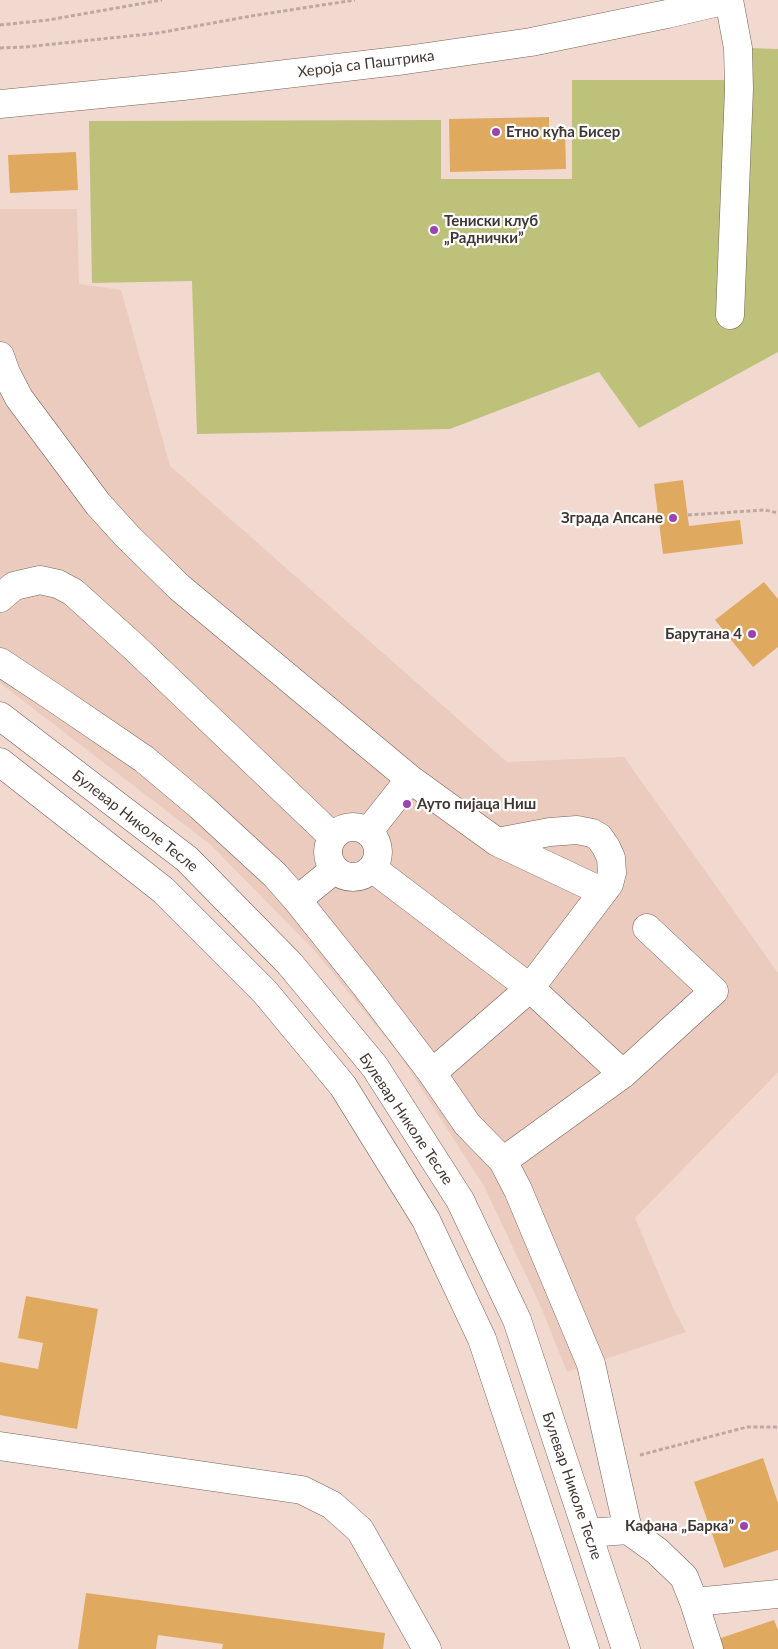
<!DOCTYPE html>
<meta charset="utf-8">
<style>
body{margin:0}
canvas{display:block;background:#f1d9cf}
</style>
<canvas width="778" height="1649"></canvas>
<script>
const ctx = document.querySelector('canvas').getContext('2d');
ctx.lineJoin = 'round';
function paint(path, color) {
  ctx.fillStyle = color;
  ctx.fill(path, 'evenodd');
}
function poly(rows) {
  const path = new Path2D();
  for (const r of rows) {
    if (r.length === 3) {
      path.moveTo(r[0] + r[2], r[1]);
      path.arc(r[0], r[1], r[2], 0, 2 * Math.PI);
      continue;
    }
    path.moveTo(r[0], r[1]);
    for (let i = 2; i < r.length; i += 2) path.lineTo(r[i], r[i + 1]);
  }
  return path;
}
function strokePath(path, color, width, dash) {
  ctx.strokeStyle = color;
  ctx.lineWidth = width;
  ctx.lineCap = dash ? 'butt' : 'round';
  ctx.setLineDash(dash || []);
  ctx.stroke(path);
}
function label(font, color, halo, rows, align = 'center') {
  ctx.font = font + ' Lato,sans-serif';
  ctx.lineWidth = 4.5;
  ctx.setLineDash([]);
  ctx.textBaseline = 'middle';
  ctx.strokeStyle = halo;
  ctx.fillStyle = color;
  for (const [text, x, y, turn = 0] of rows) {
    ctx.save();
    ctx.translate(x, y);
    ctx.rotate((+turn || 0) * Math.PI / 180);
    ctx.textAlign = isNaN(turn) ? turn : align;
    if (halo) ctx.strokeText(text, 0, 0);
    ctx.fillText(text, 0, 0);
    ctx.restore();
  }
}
paint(poly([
 [0,209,77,209,79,284,121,290,170,466,507,762,624,757,778,973,778,1072,635,1218,673,1308,686,1332,567,1372,541,1307,484,1186,399,1054,314,950,211,845,0,683]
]), '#eacbbe');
paint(poly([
 [748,48,778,49,778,352,639,428,599,372,450,429,197,434,192,281,92,283,89,121,441,120,441,179,572,179,572,80,731,80]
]), '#bdc179');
paint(poly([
 [549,117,549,127,565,127,566,169,450,172,449,119],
 [76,152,78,190,10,193,8,155],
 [683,480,689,526,740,520,743,544,663,554,654,484],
 [764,582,778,599,778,647,753,667,715,620],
 [26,1296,98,1309,77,1429,0,1415,0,1362,38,1369,43,1343,18,1338],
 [763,1458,778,1503,778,1550,724,1568,694,1482],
 [86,1593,385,1633,383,1649,222,1649,223,1644,158,1635,156,1649,78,1649],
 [774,1620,778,1630,778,1649,721,1649,718,1639]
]), '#dfa960');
const minor = poly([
 [729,0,738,48,739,89,730,315],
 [0,104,183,86,406,60,531,42,667,14,727,0],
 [0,356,6,373,19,398,98,504,127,536,179,587,410,779,497,842,603,892],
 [0,598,14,586,40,580,58,584,73,592,134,647,333,837],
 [0,662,53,697,144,759,200,806,275,875,297,900,365,985,432,1073,467,1124,503,1161,518,1190,591,1364,628,1530],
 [353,852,25],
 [368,832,410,779],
 [372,868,530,988,623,1074],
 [297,900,335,869],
 [432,1073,530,988,609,884,612,873,611,858,606,847,599,837,592,833,577,830,550,832,497,842],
 [503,1161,623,1074,714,991,647,928],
 [0,1446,302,1490,332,1505,360,1530,427,1649],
 [588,1533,628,1530,657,1551,684,1577,694,1602,709,1649],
 [694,1602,778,1594]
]);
const major = poly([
 [0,716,187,859,290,964,375,1067,460,1200,517,1320,626,1649],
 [0,762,163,890,265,992,343,1086,426,1220,482,1339,585,1649]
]);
strokePath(minor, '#77625a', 29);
strokePath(major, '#77625a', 29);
strokePath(poly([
 [0,25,48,20,162,0],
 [0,48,25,47,158,33,251,16,355,0],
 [688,515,765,510,778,513],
 [640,1455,747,1427,778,1427]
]), '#bca8a0', 3, [4, 2.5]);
strokePath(minor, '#fff', 28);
strokePath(major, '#fff', 28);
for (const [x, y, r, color] of [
 [496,132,5,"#9b43af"],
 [434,230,5,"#9b43af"],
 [673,518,5,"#9b43af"],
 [752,634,5,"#9b43af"],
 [407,804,5,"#9b43af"],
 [744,1526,5,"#9b43af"]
]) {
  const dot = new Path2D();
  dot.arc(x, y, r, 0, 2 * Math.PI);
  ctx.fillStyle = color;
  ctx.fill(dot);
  strokePath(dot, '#fff', 2);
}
label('15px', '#403632', '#fff', [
 ["Хероја са Паштрика",366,64,-7],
 ["Булевар Николе Тесле",135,821,38],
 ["Булевар Николе Тесле",406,1119,56],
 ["Булевар Николе Тесле",572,1486,71]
]);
label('bold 15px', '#403632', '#fff', [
 ["Етно кућа Бисер",506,132],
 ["Тениски клуб",444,221],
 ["„Раднички”",444,238],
 ["Зграда Апсане",663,518,"right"],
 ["Барутана 4",742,634,"right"],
 ["Ауто пијаца Ниш",417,804],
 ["Кафана „Барка”",734,1526,"right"]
], 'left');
</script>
